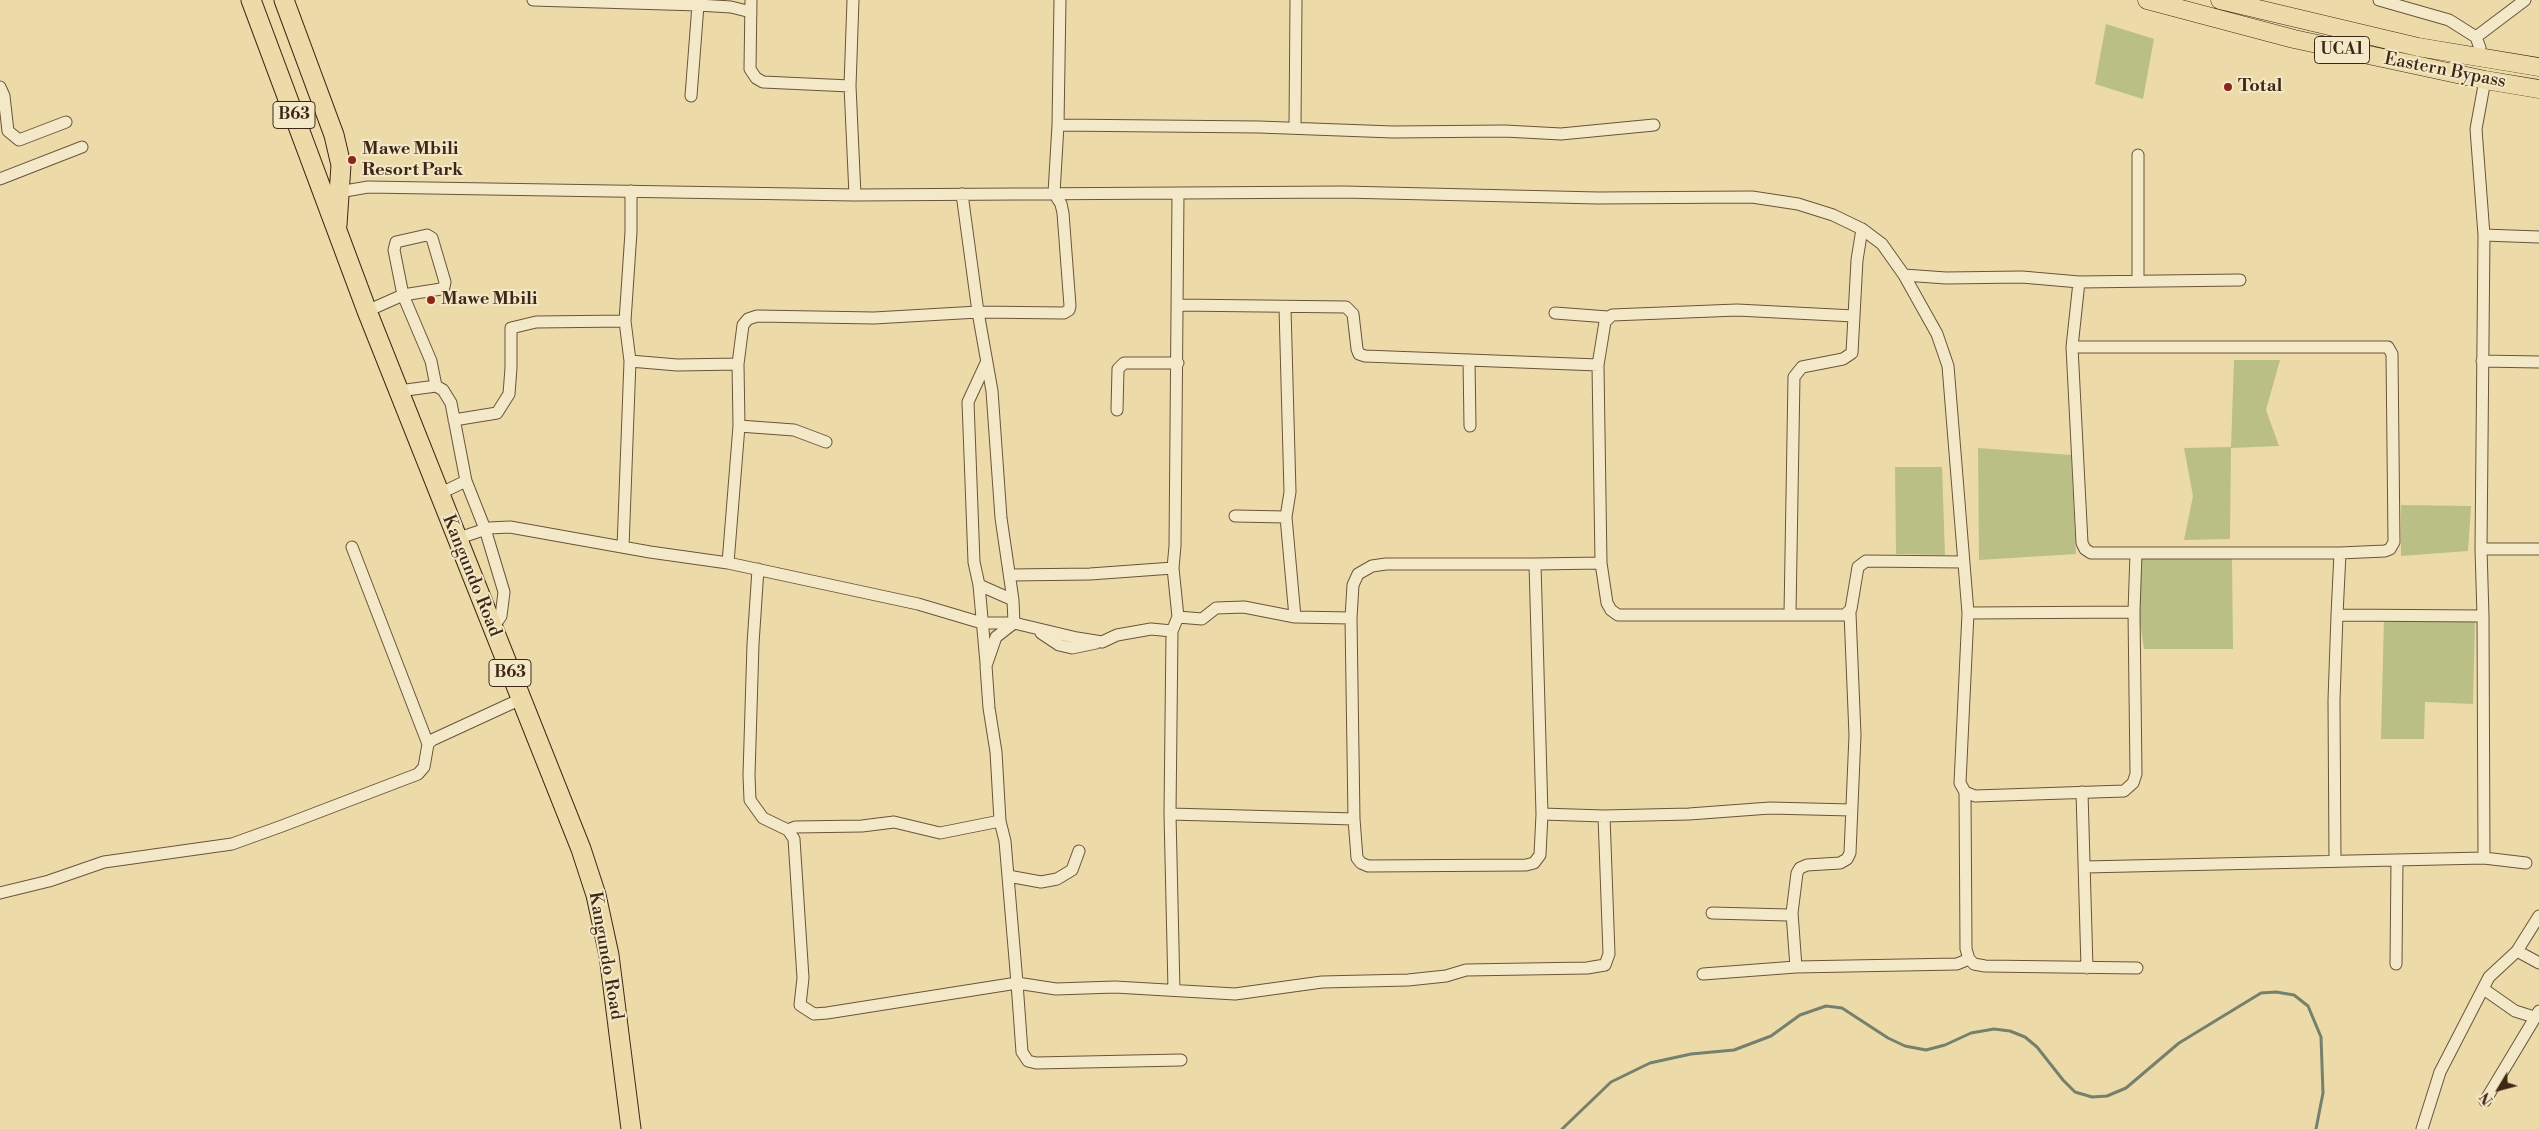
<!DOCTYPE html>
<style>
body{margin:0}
#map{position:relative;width:2539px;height:1129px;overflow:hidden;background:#ecdba9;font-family:"Libre Bodoni",serif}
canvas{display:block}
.north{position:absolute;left:2474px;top:1064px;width:50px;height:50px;-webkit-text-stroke:4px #f3e8c7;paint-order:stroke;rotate:233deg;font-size:14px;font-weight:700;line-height:20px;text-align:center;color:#3e2717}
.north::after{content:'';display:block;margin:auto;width:18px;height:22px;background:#3e2717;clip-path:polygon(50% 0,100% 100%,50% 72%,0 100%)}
</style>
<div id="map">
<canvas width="2539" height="1129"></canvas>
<div class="north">N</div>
</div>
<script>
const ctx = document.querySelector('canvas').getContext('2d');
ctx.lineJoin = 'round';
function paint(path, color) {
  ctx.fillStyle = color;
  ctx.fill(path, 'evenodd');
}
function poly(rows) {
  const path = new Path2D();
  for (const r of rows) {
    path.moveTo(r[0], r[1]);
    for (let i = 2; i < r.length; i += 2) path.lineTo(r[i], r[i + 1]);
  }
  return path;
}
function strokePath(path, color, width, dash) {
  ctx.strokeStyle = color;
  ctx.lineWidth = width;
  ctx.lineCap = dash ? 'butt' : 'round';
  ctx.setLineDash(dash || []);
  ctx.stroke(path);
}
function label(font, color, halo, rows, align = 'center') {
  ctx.font = font + ' "Libre Bodoni",serif';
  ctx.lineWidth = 4;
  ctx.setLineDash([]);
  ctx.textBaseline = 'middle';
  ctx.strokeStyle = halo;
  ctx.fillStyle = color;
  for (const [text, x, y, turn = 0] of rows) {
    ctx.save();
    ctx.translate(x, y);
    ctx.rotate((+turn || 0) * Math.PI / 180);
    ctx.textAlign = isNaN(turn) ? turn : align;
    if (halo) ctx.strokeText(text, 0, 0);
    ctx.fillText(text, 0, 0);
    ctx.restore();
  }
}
paint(poly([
 [2106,24,2154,39,2143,99,2095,84],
 [2234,360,2280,360,2266,410,2279,446,2231,448,2230,539,2184,540,2193,496,2184,448,2231,447],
 [1978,448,2071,455,2076,554,1979,560],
 [1895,467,1942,467,1945,555,1896,554],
 [2401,505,2471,506,2468,551,2401,556],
 [2140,556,2232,558,2233,649,2144,649,2137,602],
 [2384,617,2475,621,2473,704,2425,702,2424,739,2381,739]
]), '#babf86');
strokePath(poly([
 [1562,1129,1611,1082,1650,1063,1691,1054,1734,1050,1771,1036,1800,1015,1826,1006,1842,1008,1888,1038,1905,1046,1926,1050,1945,1045,1971,1033,1994,1029,2010,1031,2025,1037,2037,1047,2063,1080,2075,1092,2092,1097,2107,1096,2126,1088,2179,1043,2261,993,2276,992,2294,995,2308,1006,2321,1037,2323,1093,2316,1129]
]), '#75806d', 3);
const minor = poly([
 [533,0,698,5,731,7,751,12],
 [751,0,750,69,756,78,763,82,850,86,855,195],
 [2379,0,2449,20,2476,37,2480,48,2476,57],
 [2476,37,2525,0],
 [850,86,853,0],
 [0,87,4,96,8,131,19,140,66,122],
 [691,96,698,5],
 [1058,125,1259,127,1393,132,1505,131,1561,134,1654,125],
 [1295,128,1296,0],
 [2138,155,2138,281],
 [0,179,82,147],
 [339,192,368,187,855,195,1343,192,1598,198,1752,197,1798,204,1833,215,1862,229,1882,244,1904,275,1937,334,1948,366,1968,613,2134,612,2136,553],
 [962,194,978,312,992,391,1001,518,1013,600,1014,623,996,637,986,666,989,708,996,752,1000,821,1005,841,1017,983,1056,989,1115,987,1235,994,1322,982,1408,980,1446,976,1466,970,1587,968,1605,965,1609,954,1604,816],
 [2484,235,2539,237],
 [1904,275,1946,278,2022,277,2079,282,2240,280],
 [1178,305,1346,307,1353,314,1357,349,1359,354,1365,356,1598,365,1601,563],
 [1285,308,1290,492,1286,517,1295,617],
 [367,311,403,295,441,289,444,287,445,282,432,238,427,235,396,242,394,250,403,295,431,361,436,386],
 [1555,313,1608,317],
 [2072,347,2082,543,2085,549,2091,553,2340,553,2385,551,2390,549,2394,542,2392,354,2388,347,2072,347,2079,282],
 [1469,360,1470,426],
 [630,361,625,321,631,232,631,191],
 [2482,361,2539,362],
 [986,363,968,402,974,562,979,585,1013,600],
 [1598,365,1605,322,1612,315,1737,310,1854,316],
 [399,391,436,386,443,390,451,403,466,481,485,529,504,592,501,616,492,629],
 [1117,410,1118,369,1124,363,1178,363],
 [454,420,497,413,509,394,511,368,511,328,536,322,625,321],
 [739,426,794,430,826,442],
 [439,494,466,481],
 [1235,516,1286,517],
 [456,539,489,528,510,527,650,552,728,563,739,426,738,364,743,325,748,319,757,316,874,318,978,312,1064,313,1069,310,1070,306,1063,213,1061,204,1054,193,1058,125,1060,0],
 [352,547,428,744],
 [623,547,630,361,677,365,738,364],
 [2481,549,2539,549],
 [2340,553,2337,615,2483,616,2481,549,2484,235,2476,129,2485,80],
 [728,563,918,604,982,623,1014,623,1077,638,1102,642,1117,635,1151,629,1172,631],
 [1535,564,1386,564,1372,566,1358,574,1353,585,1351,618,1354,819,1357,858,1361,863,1368,866,1526,865,1534,863,1540,855,1542,814,1535,564,1601,563,1607,603,1611,610,1618,615,1845,615,1851,609,1858,567,1866,561,1963,562],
 [758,569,753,644,749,775,750,800,763,818,788,830,794,839,803,978,800,1005,814,1014,827,1013,1017,983,1022,1052,1028,1061,1036,1063,1181,1060],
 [1011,575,1090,574,1173,568],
 [979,585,986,663],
 [1968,613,1960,783,1965,792,1975,796,2124,791,2133,783,2136,774,2134,612],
 [1790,614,1794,377,1802,367,1843,359,1852,353,1857,260,1862,229],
 [2483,616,2484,858],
 [1178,617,1173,568,1175,546,1178,194],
 [1041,633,1059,645,1072,648,1096,643],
 [1965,792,1966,949,1969,959,1974,964,1985,966,2137,968],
 [2082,792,2087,968],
 [1170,814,1354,819],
 [1542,814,1604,816,1689,814,1770,808,1851,810],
 [788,830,795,827,862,826,894,822,940,833,1000,821],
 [2335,861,2334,700,2337,615],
 [2085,867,2484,858,2526,863],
 [1008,876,1041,882,1057,879,1072,870,1079,851],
 [0,893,49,881,104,862,232,844,282,826,418,774,424,767,428,744,432,740,521,699],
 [1712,913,1788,915,1792,913,1797,873,1800,868,1807,865,1840,863,1847,859,1850,853,1855,735,1850,613],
 [1792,913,1796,967],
 [2517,951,2539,963],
 [2396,964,2397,860],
 [1703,974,1796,967,1957,964,1969,959],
 [1174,990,1170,814,1172,631,1178,617,1202,619,1216,608,1244,607,1295,617,1351,618],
 [2485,990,2515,1011,2534,1017],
 [2485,1101,2539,1011],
 [2422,1129,2440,1072,2489,977,2517,951,2539,916]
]);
const primary = poly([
 [2147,0,2294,39,2485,80,2539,89],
 [2220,0,2418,47,2539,67]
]);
const trunk = poly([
 [251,0,367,311,581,849,596,895,609,955,631,1129],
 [284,0,334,135,341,165,337,225]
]);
strokePath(minor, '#6a543c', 13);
strokePath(primary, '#3e2717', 19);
strokePath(trunk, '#3e2717', 21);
strokePath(minor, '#f3e8c7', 11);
strokePath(primary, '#ecdba9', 18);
strokePath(trunk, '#ecdba9', 19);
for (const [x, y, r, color] of [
 [2228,87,5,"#8f2418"],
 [352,160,5,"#8f2418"],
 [431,300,5,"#8f2418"]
]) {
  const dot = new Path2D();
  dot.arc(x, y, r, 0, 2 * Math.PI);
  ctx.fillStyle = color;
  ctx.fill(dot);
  strokePath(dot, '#f3e8c7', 2);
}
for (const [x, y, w] of [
 [2342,50,55],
 [294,115,42],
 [510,673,42]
]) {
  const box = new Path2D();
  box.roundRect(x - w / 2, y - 13.5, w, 27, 4);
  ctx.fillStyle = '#f3e8c7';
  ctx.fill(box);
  strokePath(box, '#3e2717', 1);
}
label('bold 16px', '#3e2717', null, [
 ["UCA1",2342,50],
 ["B63",294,115],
 ["B63",510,673]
]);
label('18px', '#3e2717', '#f3e8c7', [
 ["Eastern Bypass",2445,71,11],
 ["Kangundo Road",471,576,68],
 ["Kangundo Road",605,956,80]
]);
label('bold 18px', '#3e2717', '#f3e8c7', [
 ["Total",2238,87],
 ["Mawe Mbili",362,150],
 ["Resort Park",362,171],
 ["Mawe Mbili",441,300]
], 'left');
</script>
